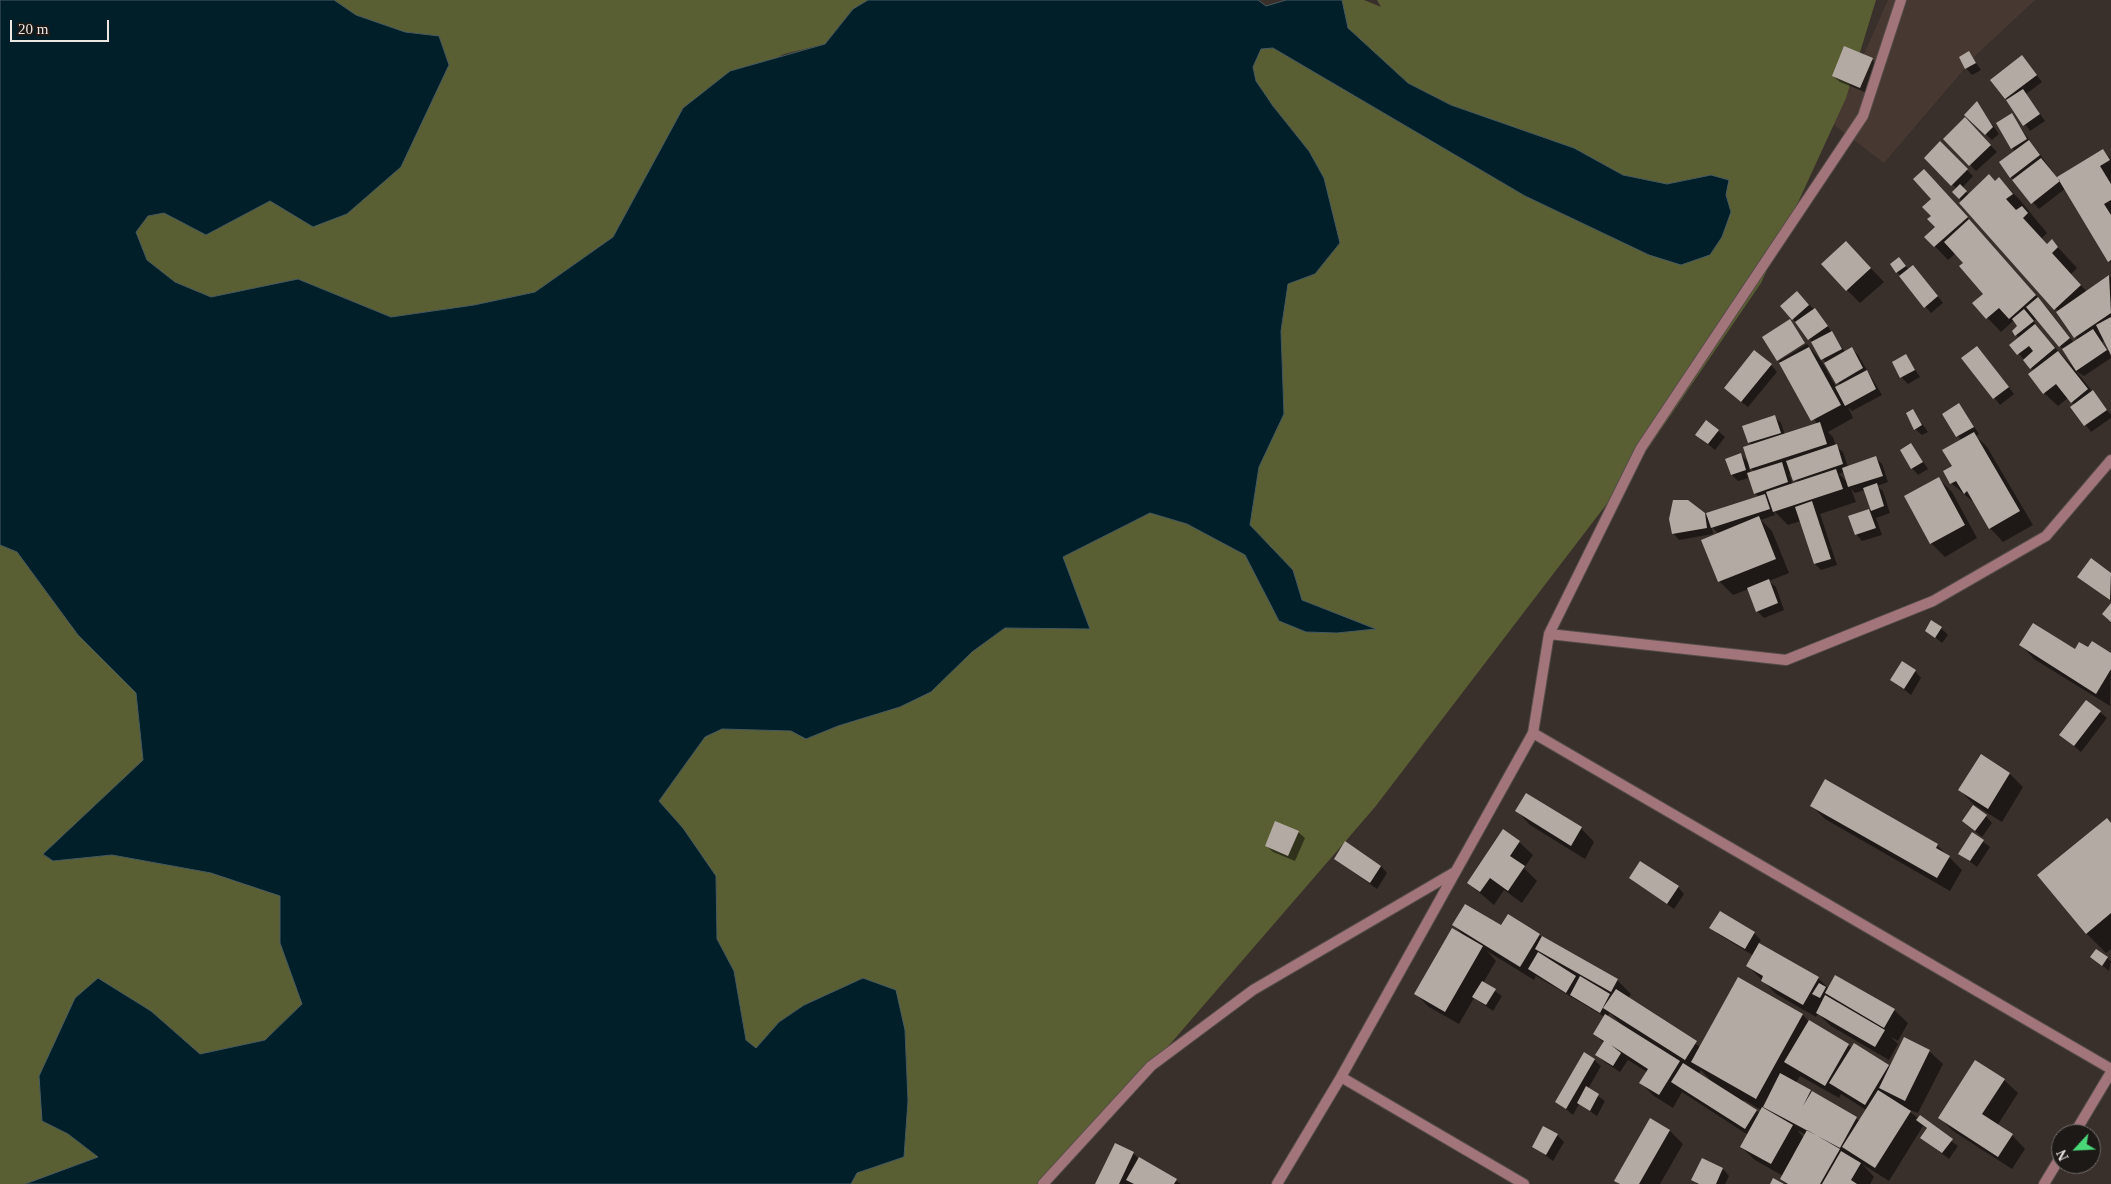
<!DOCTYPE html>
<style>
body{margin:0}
#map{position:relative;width:2111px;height:1184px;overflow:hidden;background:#39302b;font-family:Georgia,serif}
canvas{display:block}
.north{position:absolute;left:2051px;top:1124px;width:50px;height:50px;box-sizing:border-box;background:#1d1917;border:1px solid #706b69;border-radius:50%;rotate:245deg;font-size:14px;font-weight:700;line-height:20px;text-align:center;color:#ede7e4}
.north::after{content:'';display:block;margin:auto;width:18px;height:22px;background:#49d778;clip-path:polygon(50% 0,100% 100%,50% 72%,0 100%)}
.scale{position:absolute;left:10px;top:20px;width:99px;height:22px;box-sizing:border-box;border:2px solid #ede7e4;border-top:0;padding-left:6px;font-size:15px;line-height:18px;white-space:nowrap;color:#ede7e4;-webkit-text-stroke:4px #1d1917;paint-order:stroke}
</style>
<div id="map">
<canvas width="2111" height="1184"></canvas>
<div class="north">N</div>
<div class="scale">20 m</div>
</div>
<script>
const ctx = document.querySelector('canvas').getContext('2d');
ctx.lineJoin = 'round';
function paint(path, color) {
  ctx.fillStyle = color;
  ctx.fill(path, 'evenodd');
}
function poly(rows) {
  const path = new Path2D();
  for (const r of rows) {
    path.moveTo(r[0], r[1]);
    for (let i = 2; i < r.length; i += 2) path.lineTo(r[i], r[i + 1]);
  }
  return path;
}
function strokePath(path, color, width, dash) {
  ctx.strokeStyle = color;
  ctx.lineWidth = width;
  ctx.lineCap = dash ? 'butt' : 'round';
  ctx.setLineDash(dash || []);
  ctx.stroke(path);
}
paint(poly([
 [1888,0,2035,0,1977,54,1884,163,1833,124]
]), '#473932');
paint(poly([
 [334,0,868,0,853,9,825,44,784,54,683,108,613,237,535,292,474,305,391,317,298,279,211,297,175,282,147,260,136,232,148,216,164,213,206,235,270,201,449,65,439,36,405,32,356,15],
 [1342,0,1364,0,1381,7,1377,0,1876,0,1846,98,1761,283,1638,463,1375,807,1133,1087,1039,1184,851,1184,857,1173,904,1157,908,1101,905,1030,804,1005,779,1022,756,1049,746,1040,734,971,717,939,716,876,659,801,705,737,722,729,791,731,806,739,838,726,972,652,1005,628,1089,629,1063,557,1150,513,1187,524,1245,555,1279,621,1306,632,1337,633,1375,629,1302,600,1293,570,1250,525,1259,467,1284,414,1281,331,1288,283,1315,274,1340,243,1324,178,1309,151,1273,106,1256,81,1253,67,1261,49,1273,48,1525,196,1649,255,1731,212,1726,195,1711,175,1667,184,1623,175,1574,148,1451,105,1408,83,1348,28],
 [0,545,17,552,78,635,136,693,143,760,43,855,53,861,112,855,211,873,280,896,280,943,302,1004,265,1040,200,1054,151,1011,42,1121,68,1134,98,1157,25,1184,0,1184]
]), '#5a5f33');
const water = poly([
 [0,0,334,0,356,15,405,32,439,36,449,65,401,167,347,214,313,227,270,201,206,235,164,213,148,216,136,232,147,260,175,282,211,297,298,279,391,317,474,305,535,292,613,237,683,108,730,71,825,44,853,9,868,0,1258,0,1266,6,1286,0,1342,0,1348,28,1408,83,1451,105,1574,148,1623,175,1667,184,1711,175,1729,180,1726,195,1731,212,1722,237,1710,255,1681,265,1649,255,1525,196,1273,48,1261,49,1253,67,1256,81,1273,106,1309,151,1324,178,1340,243,1315,274,1288,284,1281,331,1284,414,1259,467,1250,525,1293,570,1302,600,1376,629,1337,633,1306,632,1279,621,1245,555,1187,524,1150,513,1063,557,1090,629,1005,628,972,652,931,692,900,707,838,726,806,739,791,731,722,729,705,737,659,801,683,828,716,876,717,939,734,971,746,1040,756,1048,779,1022,804,1005,863,978,896,990,905,1030,908,1101,904,1157,857,1173,851,1184,25,1184,98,1157,68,1134,42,1121,39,1076,75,998,98,978,151,1011,200,1054,265,1040,302,1004,280,943,280,896,211,873,112,855,53,861,43,854,143,760,136,693,78,635,17,552,0,545,0,0]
]);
paint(water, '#011f28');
strokePath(water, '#485b60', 1);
paint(poly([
 [1969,53,1981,70,1972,75,1966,68],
 [1872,59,1878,66,1867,93,1840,82,1833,76],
 [2028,64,2042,82,2026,94,2045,121,2030,131,2006,98],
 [1977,103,1999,134,1992,140,1966,115],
 [2011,115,2061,183,2103,150,2111,159,2111,263,2066,188,2039,209,2011,177,2015,151,2012,148],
 [1965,119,1997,152,1976,171,1945,139],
 [1940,143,1973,176,1962,188,1969,195,1999,179,2019,199,2047,233,2042,238,2048,245,2052,241,2077,268,2071,274,2087,292,2109,276,2111,278,2111,352,2109,352,2111,358,2084,376,2076,371,2111,415,2111,418,2091,432,2072,407,2075,405,2068,398,2058,406,2044,393,2034,371,2011,345,2019,338,2013,331,2018,327,2013,321,2001,332,1974,304,1985,294,1964,263,1956,253,1948,260,1926,237,1936,227,1932,216,1933,199,1938,184,2048,309,2074,343,2078,340,2058,311,1960,203,1962,201,1954,192,1957,189,1925,158],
 [2037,319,2066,353,2075,369,2038,329,2034,321],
 [2105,340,2110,350,2108,351,2102,342],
 [1859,256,1884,282,1860,303,1847,290],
 [1899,258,1909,270,1919,273,1943,303,1931,313,1897,272],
 [1803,299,1821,316,1845,352,1852,349,1858,355,1882,395,1852,411,1848,407,1853,418,1828,432,1833,437,1836,446,1843,452,1848,467,1876,458,1882,464,1888,482,1877,486,1883,491,1890,513,1876,518,1882,535,1862,541,1856,534,1850,516,1872,509,1865,490,1855,493,1851,489,1856,502,1820,514,1837,565,1821,570,1815,564,1801,521,1788,525,1774,511,1775,515,1761,520,1772,531,1789,573,1769,581,1776,587,1784,610,1764,618,1757,611,1749,589,1733,595,1719,581,1719,534,1712,527,1713,534,1679,540,1673,533,1704,514,1710,520,1759,497,1755,493,1749,478,1738,481,1732,475,1726,459,1741,455,1750,464,1752,445,1749,442,1774,416,1781,423,1785,435,1817,424,1779,361,1807,344,1822,362,1836,387,1840,385,1814,344,1793,319],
 [1748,466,1755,472,1751,473],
 [1844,472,1847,482,1839,474],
 [1792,473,1798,483,1793,485,1789,474],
 [1790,321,1805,342,1778,359],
 [1983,354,2014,394,2000,405,1963,358],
 [1906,356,1920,377,1908,384,1901,377],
 [1771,365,1777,372,1748,407,1732,395],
 [1959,404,1979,434,1976,436,1987,447,2033,525,2003,542,1990,528,1977,505,1951,483,1961,440,1944,414],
 [1913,411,1928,432,1922,435,1915,429],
 [1718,431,1725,437,1715,450,1697,435],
 [1911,444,1928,469,1918,475,1912,468],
 [1939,479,1952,492,1977,538,1945,557,1931,543],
 [2091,560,2111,574,2111,601,2086,583],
 [1941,628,1948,635,1942,643,1926,630],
 [2021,645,2075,651,2089,649,2111,655,2110,706,2034,659],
 [1915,671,1921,678,1911,695,1892,680],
 [2100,712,2107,718,2081,752,2061,735],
 [1982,756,2010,774,2023,787,2002,822,1973,804,1960,790],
 [1811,805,1937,845,1962,870,1950,891,1825,819],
 [1517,811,1581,828,1594,842,1585,859,1530,825],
 [1986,816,1992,823,1982,837,1963,821],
 [2111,824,2111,949,2106,953,2086,933],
 [1298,832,1305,838,1295,861,1273,852,1267,846],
 [1973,834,1990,847,1977,867,1960,854],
 [1519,842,1533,855,1524,868,1537,881,1522,903,1504,890,1494,905,1468,883],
 [1335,859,1381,866,1387,873,1377,889],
 [1630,878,1678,887,1684,894,1674,909],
 [1454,925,1502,927,1539,935,1617,980,1631,994,1628,999,1700,1047,1739,978,1803,1015,1810,1023,1852,1048,1854,1045,1890,1068,1929,1051,1943,1064,1918,1113,1904,1108,1958,1146,1949,1159,1922,1138,1928,1129,1923,1126,1889,1181,1862,1164,1874,1177,1870,1184,1786,1184,1781,1179,1783,1176,1755,1160,1741,1147,1748,1135,1682,1092,1673,1108,1654,1096,1641,1083,1647,1072,1628,1060,1620,1072,1603,1061,1597,1055,1604,1043,1595,1034,1605,1017,1536,976,1534,980,1487,951,1496,961,1483,983,1502,996,1493,1011,1474,998,1459,1024,1429,1007,1416,994,1464,936],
 [1610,1013,1622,1025,1607,1017],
 [1701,1070,1711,1081,1711,1082,1698,1074],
 [1800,1076,1839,1098,1841,1094,1866,1110,1860,1121,1796,1083],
 [1744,1100,1761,1110,1760,1113,1743,1102],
 [1797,1130,1806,1135,1804,1138],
 [1711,928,1754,933,1761,940,1758,944,1818,978,1829,989,1894,1010,1908,1023,1898,1041,1891,1037,1898,1044,1889,1060,1831,1026,1818,1014,1816,1017,1776,994,1748,966,1754,956,1718,934],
 [2096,950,2111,961,2109,971,2092,957],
 [1594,1060,1601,1066,1588,1089,1605,1101,1597,1116,1579,1104,1573,1115,1557,1102],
 [2004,1080,2018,1093,1997,1126,2012,1135,2025,1149,2012,1169,1953,1131,1940,1118],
 [1650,1120,1670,1131,1683,1144,1660,1184,1619,1184,1616,1180],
 [1557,1135,1564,1142,1553,1161,1533,1146],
 [1133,1153,1139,1159,1181,1184,1097,1184],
 [1703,1160,1723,1169,1729,1176,1725,1184,1697,1184,1693,1180]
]), '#0007');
paint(poly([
 [1844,46,1873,58,1860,88,1832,76],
 [1969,51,1976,63,1965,69,1959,57],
 [2022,55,2037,75,2005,99,1990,80],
 [2023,89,2040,114,2023,126,2006,100],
 [1977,101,1993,127,1985,135,1964,115],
 [2012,113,2027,139,2011,149,1996,123],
 [1965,117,1991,145,1969,166,1943,139],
 [2029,140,2040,155,2010,178,1999,162],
 [1940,141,1968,169,1951,186,1924,158],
 [2103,149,2110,160,2100,166,2111,184,2111,200,2104,204,2111,215,2111,260,2108,262,2057,177],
 [2041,158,2060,181,2031,204,2012,180],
 [1924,169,1968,217,1934,247,1924,237,1935,227,1927,219,1931,216,1922,207,1931,199,1913,179],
 [1989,174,1995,181,1999,177,2013,194,2006,199,2016,210,2022,206,2028,213,2023,218,2047,244,2052,239,2058,247,2052,253,2081,285,2054,310,1959,203],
 [1960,184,1967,191,1959,199,1952,192],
 [1969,219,2036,295,2009,319,1999,308,1986,319,1972,303,1983,294,1959,266,1963,263,1944,242],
 [1846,241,1871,268,1846,291,1821,264],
 [1899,257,1906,266,1896,273,1890,264],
 [1913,265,1938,296,1924,308,1899,276],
 [2109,275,2111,313,2074,338,2056,312],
 [1797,291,1809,305,1792,320,1780,306],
 [2038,297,2070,338,2059,347,2026,307],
 [1815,308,1828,326,1808,340,1795,322],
 [2024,309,2034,321,2015,336,2012,331,2017,326,2012,319],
 [2111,317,2111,355,2096,325],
 [1790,319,1805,343,1777,361,1762,337],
 [2035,324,2055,348,2030,369,2023,360,2033,351,2029,346,2017,355,2009,345],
 [2093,329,2107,350,2076,371,2062,349],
 [1832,331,1842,349,1821,360,1811,342],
 [1977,346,2009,387,1993,399,1961,358],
 [1809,347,1841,405,1811,421,1779,363],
 [1852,347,1863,368,1836,384,1824,363],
 [1754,350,1772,364,1741,402,1724,388],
 [2058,351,2088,389,2071,403,2056,384,2043,394,2028,374],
 [1906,354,1915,370,1900,378,1892,362],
 [1867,370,1876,389,1845,406,1835,387],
 [2093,390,2107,410,2084,426,2070,407],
 [1959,403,1974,427,1956,437,1942,414],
 [1913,409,1922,425,1914,430,1906,413],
 [1775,415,1781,433,1748,443,1742,426],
 [1706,420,1719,430,1708,444,1695,435],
 [1820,422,1827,444,1750,469,1743,447],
 [1974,432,2020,511,1989,529,1967,491,1964,494,1956,481,1950,484,1943,471,1952,466,1942,450],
 [1911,443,1923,462,1911,469,1900,450],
 [1837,444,1843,464,1793,481,1786,461],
 [1741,453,1746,470,1731,475,1725,459],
 [1876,456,1883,476,1848,487,1842,468],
 [1782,462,1788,482,1754,494,1747,473],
 [1836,469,1843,489,1773,512,1766,492],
 [1939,477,1965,525,1930,544,1904,496],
 [1877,483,1884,506,1871,511,1863,488],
 [1765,494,1770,509,1711,528,1706,513],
 [1673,500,1688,500,1705,513,1707,528,1672,534,1669,519],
 [1812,501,1831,559,1814,564,1795,507],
 [1869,509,1876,528,1855,535,1848,516],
 [1759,516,1776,559,1718,582,1701,540],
 [2091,558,2111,573,2110,600,2077,577],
 [1769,579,1778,603,1756,612,1747,588],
 [2111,603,2111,622,2102,614],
 [1931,620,1942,627,1935,638,1925,631],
 [2033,623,2075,649,2079,642,2088,647,2092,641,2111,653,2111,669,2096,694,2019,645],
 [1902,661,1916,670,1904,689,1890,680],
 [2086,700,2101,711,2074,746,2059,735],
 [1981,754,2010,773,1988,809,1958,790],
 [1825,779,1938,844,1936,848,1950,856,1937,878,1810,806],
 [1526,793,1582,827,1571,846,1515,811],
 [1973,805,1987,815,1975,831,1962,821],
 [2107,818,2111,823,2111,913,2086,934,2037,875],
 [1275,821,1299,831,1288,856,1265,846],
 [1503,829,1520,841,1510,856,1525,866,1508,891,1490,878,1480,892,1467,883],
 [1972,832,1984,840,1970,861,1958,854],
 [1345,841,1381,866,1370,883,1334,859],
 [1640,861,1679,886,1667,904,1629,878],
 [1465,904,1501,925,1508,914,1540,934,1520,967,1452,925],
 [1720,911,1755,932,1745,949,1709,928],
 [1452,928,1483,946,1445,1012,1414,994],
 [1542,936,1618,979,1611,992,1535,949],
 [1759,943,1819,977,1803,1005,1761,981,1763,976,1746,966],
 [2096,949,2108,957,2102,966,2090,957],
 [1538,952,1576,976,1566,993,1528,969],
 [1835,975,1895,1009,1884,1028,1825,993],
 [1580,976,1610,994,1600,1013,1570,995],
 [1738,977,1803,1014,1756,1099,1691,1062],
 [1482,981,1496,989,1486,1005,1472,997],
 [1819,983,1826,987,1820,998,1812,994],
 [1616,989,1697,1041,1685,1060,1603,1008],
 [1825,995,1885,1030,1875,1047,1816,1013],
 [1605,1014,1680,1061,1659,1095,1639,1083,1648,1069,1611,1045,1621,1053,1613,1066,1595,1055,1604,1041,1593,1034],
 [1809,1020,1849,1044,1825,1086,1784,1062],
 [1904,1037,1930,1050,1905,1101,1879,1088],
 [1854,1043,1889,1065,1865,1105,1829,1083],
 [1584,1052,1595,1059,1566,1109,1555,1102],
 [1975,1060,2005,1079,1982,1114,2013,1134,1998,1157,1938,1118],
 [1683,1063,1757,1110,1745,1129,1671,1082],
 [1780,1073,1811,1090,1803,1106,1812,1091,1857,1117,1840,1148,1763,1107],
 [1586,1086,1599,1094,1590,1111,1577,1103],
 [1878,1090,1911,1111,1875,1168,1842,1147],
 [1762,1107,1793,1125,1771,1164,1740,1147],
 [1920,1115,1953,1139,1942,1153,1920,1138,1927,1128,1916,1120],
 [1650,1118,1670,1130,1639,1184,1620,1184,1614,1181],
 [1543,1126,1558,1134,1546,1155,1532,1147],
 [1807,1130,1840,1149,1820,1184,1788,1184,1780,1179],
 [1115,1143,1134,1152,1119,1184,1095,1184],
 [1841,1151,1861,1163,1851,1180,1857,1184,1822,1184],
 [1139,1157,1177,1179,1174,1184,1134,1184,1126,1180],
 [1702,1158,1723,1168,1716,1184,1699,1184,1691,1180],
 [1773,1178,1784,1184,1770,1184]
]), '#b4aaa4');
const street = poly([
 [1549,634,1786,660,1933,601,2046,536,2111,460],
 [1533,733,2111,1069],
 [1341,1077,1524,1184],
 [2074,1134,2111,1072],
 [1043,1184,1151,1066,1253,990,1455,872],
 [1277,1184,1341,1077,1533,733,1549,634,1641,448,1863,116,1901,0],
 [2044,1184,2061,1156]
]);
strokePath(street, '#564d49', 12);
strokePath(street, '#a2757a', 10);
</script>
